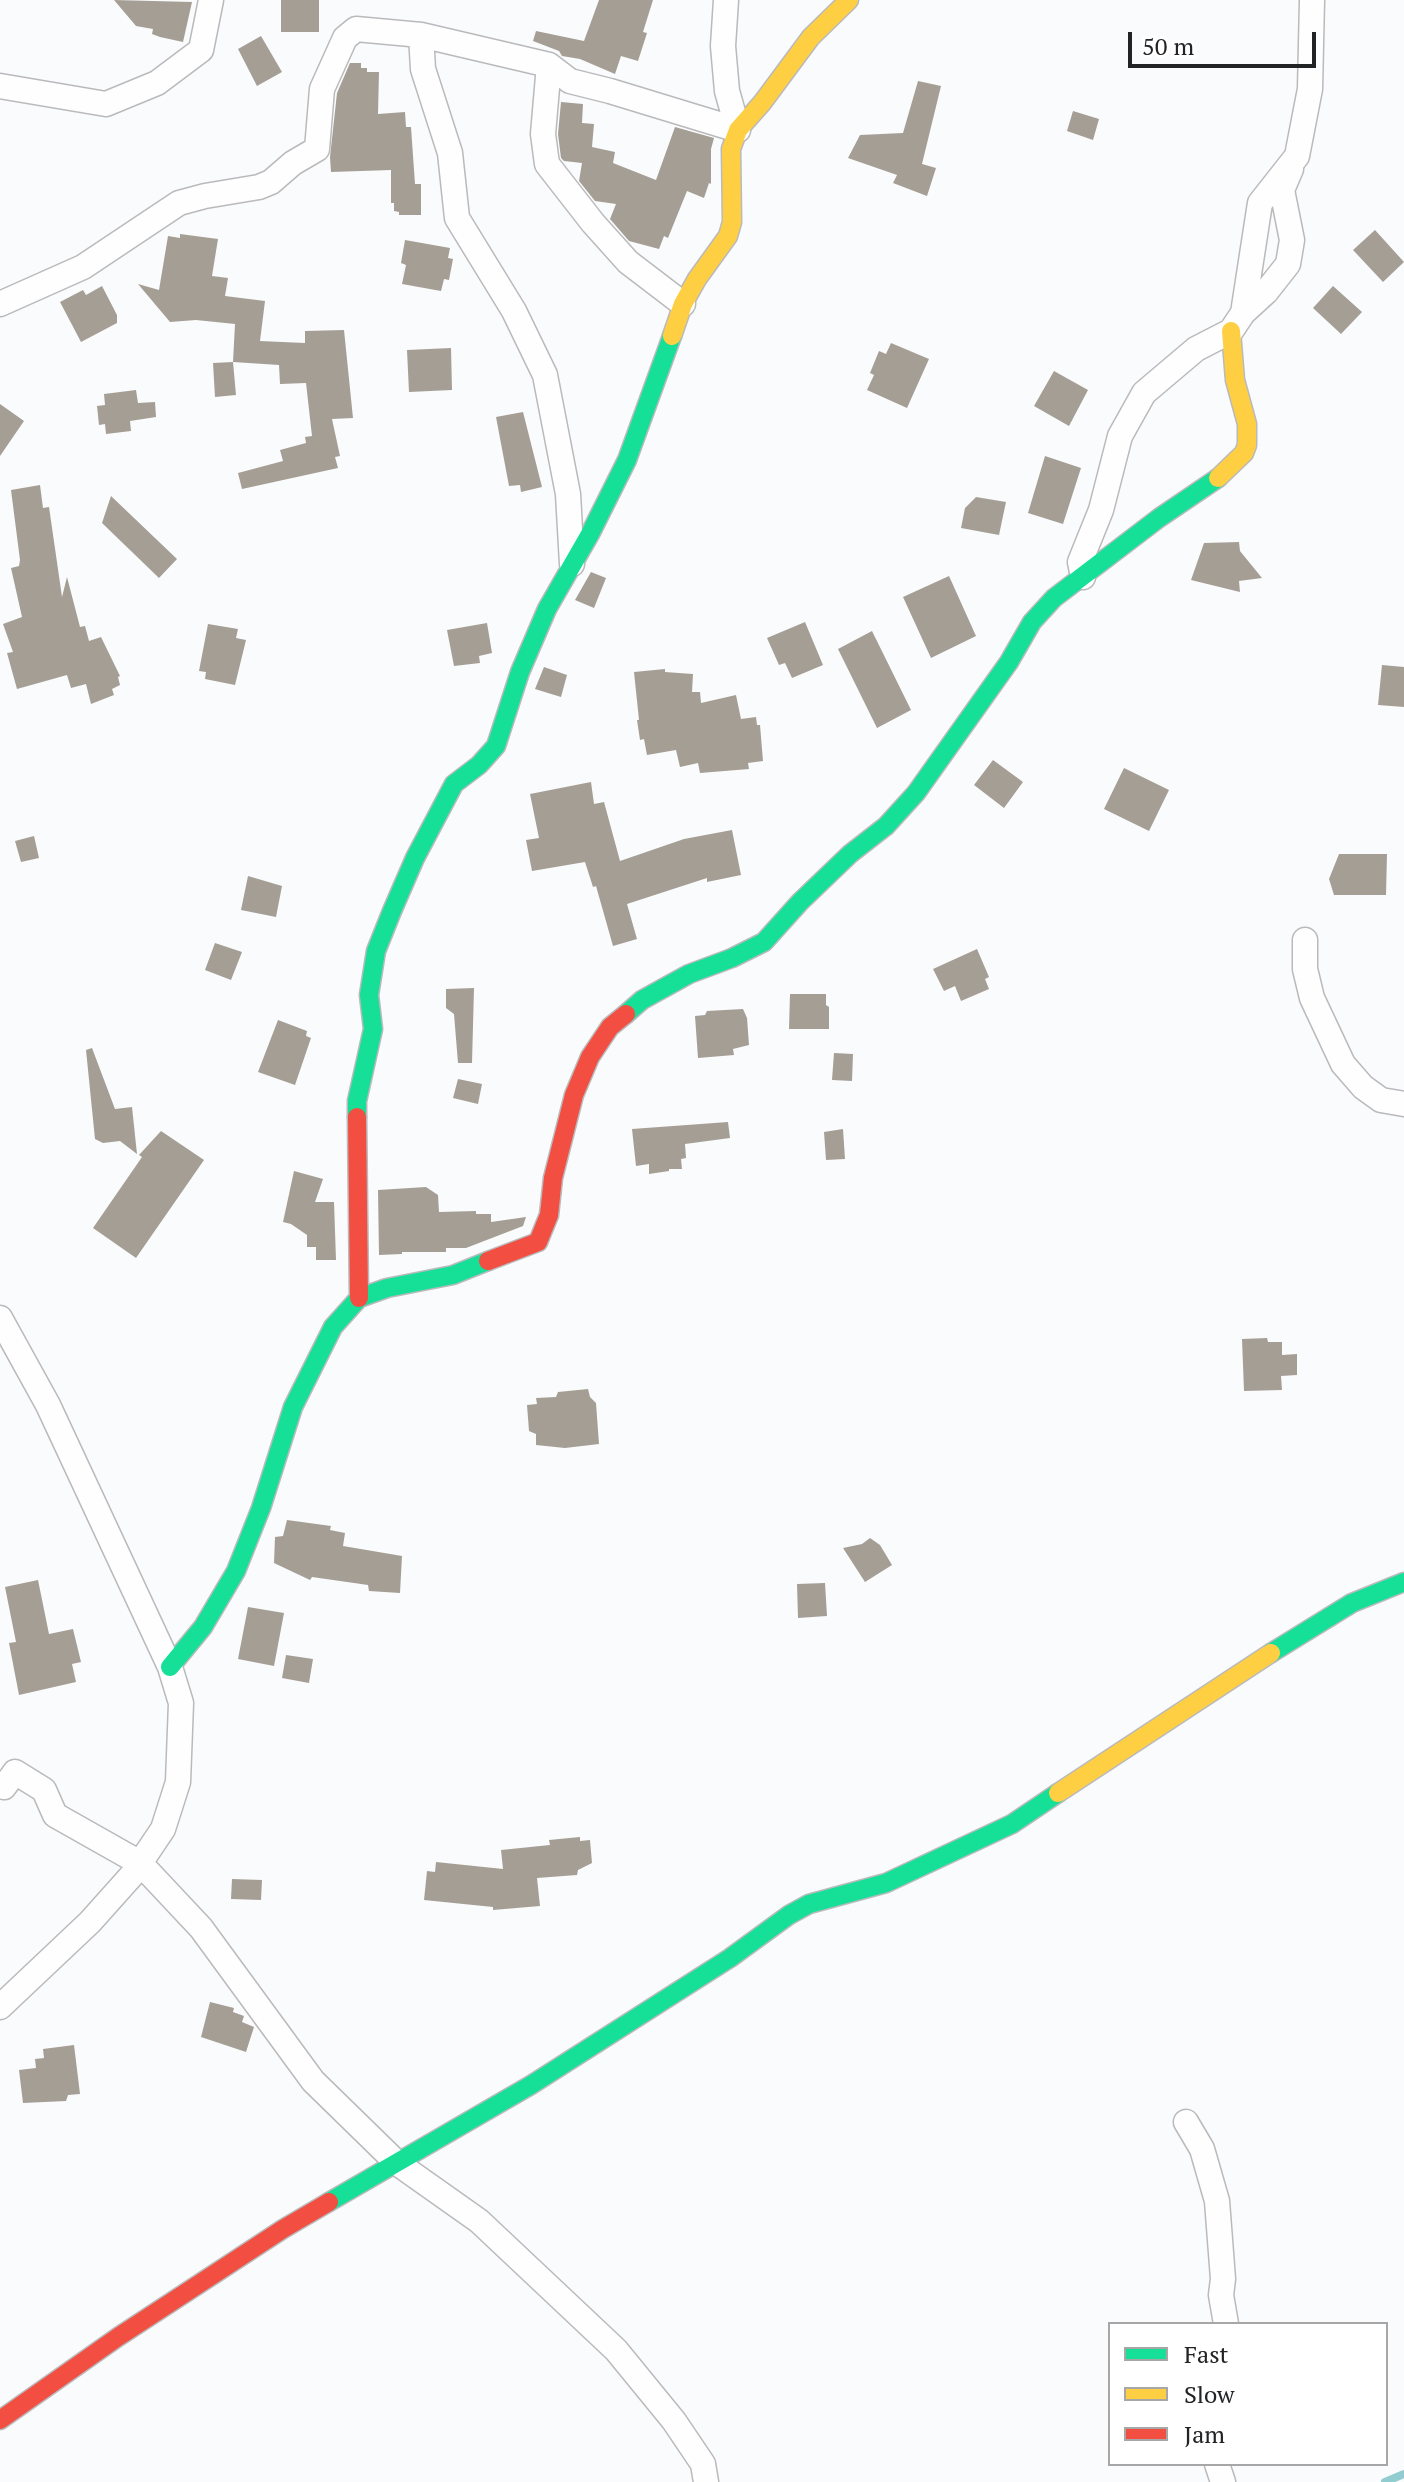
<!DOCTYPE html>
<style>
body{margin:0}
#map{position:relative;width:1404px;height:2482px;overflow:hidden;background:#fafbfd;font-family:"PT Serif",serif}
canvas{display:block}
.legend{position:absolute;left:1108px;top:2322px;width:280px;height:144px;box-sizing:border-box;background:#fff;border:2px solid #a7a7a8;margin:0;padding:10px 14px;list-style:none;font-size:24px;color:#222325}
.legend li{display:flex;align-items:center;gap:16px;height:40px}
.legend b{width:40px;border:2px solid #a7a7a8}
.scale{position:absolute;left:1128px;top:32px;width:188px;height:36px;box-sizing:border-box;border:4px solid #222325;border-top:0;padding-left:10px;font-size:24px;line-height:28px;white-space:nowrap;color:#222325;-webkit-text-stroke:6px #fff;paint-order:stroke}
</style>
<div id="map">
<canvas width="1404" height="2482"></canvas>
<ul class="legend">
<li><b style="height:10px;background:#16e098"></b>Fast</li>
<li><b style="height:10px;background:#ffcf43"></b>Slow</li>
<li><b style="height:10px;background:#f24e42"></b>Jam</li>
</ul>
<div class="scale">50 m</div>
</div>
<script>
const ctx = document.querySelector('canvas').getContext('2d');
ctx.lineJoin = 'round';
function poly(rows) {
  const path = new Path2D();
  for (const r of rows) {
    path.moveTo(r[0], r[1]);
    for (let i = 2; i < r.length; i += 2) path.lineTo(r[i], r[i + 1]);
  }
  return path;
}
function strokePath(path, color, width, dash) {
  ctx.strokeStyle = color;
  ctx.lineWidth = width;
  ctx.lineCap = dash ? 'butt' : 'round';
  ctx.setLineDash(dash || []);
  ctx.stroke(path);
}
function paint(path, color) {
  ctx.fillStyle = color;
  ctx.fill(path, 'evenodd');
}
strokePath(poly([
 [1385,2482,1404,2474]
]), '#90ccd0', 8);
paint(poly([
 [114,0,192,2,183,42,160,37,152,34,153,29,136,26],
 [281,0,319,0,319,32,281,32],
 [599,0,653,0,643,32,647,33,638,61,621,56,615,74,580,59,562,56,559,51,533,41,536,31,584,41],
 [261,36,282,72,257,86,238,49],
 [350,63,361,63,361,68,367,68,367,72,379,72,378,114,405,112,406,127,411,127,415,184,421,184,421,215,399,215,399,212,394,211,394,203,391,203,391,170,331,172,330,157,337,93],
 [918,81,941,86,922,164,936,168,927,196,893,183,897,175,848,158,860,135,903,133],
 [561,102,583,104,582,123,594,124,592,147,615,152,613,163,656,180,675,127,714,138,711,149,711,184,709,183,704,198,687,191,668,238,664,236,659,249,629,241,610,219,616,204,595,201,579,181,582,163,564,161,561,158,558,134],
 [1073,111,1099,119,1093,140,1067,131],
 [1375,230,1404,262,1383,282,1353,250],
 [180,234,218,239,212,276,228,278,225,296,265,301,260,341,305,343,305,331,344,330,353,418,332,419,340,456,335,457,338,468,242,489,238,473,283,461,280,450,306,443,305,437,312,436,306,383,280,384,279,365,233,362,235,324,196,320,170,322,138,284,159,290,168,236,180,238],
 [405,240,450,248,448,258,453,259,449,280,444,279,441,291,402,284,406,265,401,263],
 [102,286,117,315,117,323,81,342,60,302,83,290,86,295],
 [1333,286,1362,312,1341,334,1313,308],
 [891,343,929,359,907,408,867,390,874,375,870,373,879,351,886,354],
 [451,348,452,390,409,392,407,350],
 [233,362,236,395,215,397,213,363],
 [1054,371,1088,390,1069,426,1034,406],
 [136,390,138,403,155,402,156,417,130,421,131,431,106,434,105,424,99,425,97,406,105,405,104,394],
 [0,404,24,421,0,456],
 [523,412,542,487,521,492,520,485,509,486,496,417],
 [1045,456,1081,468,1063,524,1028,513],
 [40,485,43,508,49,507,62,597,67,577,80,627,85,626,89,641,101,637,120,676,118,677,120,685,112,689,114,695,91,704,86,684,71,688,67,675,17,689,7,653,13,652,3,624,22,617,11,568,19,566,20,560,11,490],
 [111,496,177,559,159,578,102,523],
 [976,497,1006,502,999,535,961,528,965,508],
 [1239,542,1240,551,1262,578,1239,581,1240,592,1191,580,1204,543],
 [591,572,606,578,594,608,575,600],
 [949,576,976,636,931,658,903,597],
 [805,622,823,665,792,678,785,663,779,665,767,638],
 [487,623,492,653,479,656,480,663,454,666,447,630],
 [208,624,238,629,236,638,246,640,235,685,205,679,206,672,199,671],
 [872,631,911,710,877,728,838,649],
 [1382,665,1404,667,1404,707,1378,705],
 [544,667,567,675,561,697,535,689],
 [665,669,665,672,693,674,692,692,700,692,701,703,736,695,741,719,756,717,757,725,760,725,763,761,748,763,749,769,700,773,698,763,680,767,676,750,647,755,644,739,640,740,637,720,639,720,634,672],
 [993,760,1023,782,1004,808,974,785],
 [1124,768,1169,790,1149,831,1104,809],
 [591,782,594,804,604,802,620,861,684,839,732,830,741,875,707,882,707,878,627,904,637,939,613,946,596,886,593,887,585,862,532,871,526,840,539,838,530,794],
 [34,836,39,858,21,862,15,841],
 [1339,854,1387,854,1386,895,1334,895,1329,879],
 [248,876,282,886,276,917,241,910],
 [215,943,242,952,231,980,205,970],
 [977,949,989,977,985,979,989,989,961,1001,955,986,944,991,933,969],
 [474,988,472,1063,458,1063,454,1014,446,1008,446,989],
 [790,994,826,994,826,1005,829,1007,829,1029,789,1029],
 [743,1009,747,1018,749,1045,733,1049,734,1055,698,1058,695,1016,705,1015,707,1011],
 [278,1020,307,1031,306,1036,311,1038,295,1085,258,1072],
 [92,1048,115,1109,132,1107,137,1154,120,1141,103,1143,95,1139,86,1050],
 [834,1053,853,1054,852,1081,832,1080],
 [458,1079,482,1084,478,1104,453,1098],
 [728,1122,730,1138,685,1144,686,1158,681,1159,682,1169,669,1169,669,1171,649,1174,649,1164,636,1166,632,1129],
 [843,1129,845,1159,826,1160,824,1132],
 [161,1131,204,1160,136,1258,93,1228,142,1157,139,1155],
 [294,1171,323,1179,315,1202,334,1202,336,1260,316,1260,316,1247,307,1247,307,1235,291,1224,283,1222],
 [426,1187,438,1195,439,1212,476,1211,476,1214,491,1214,491,1222,526,1217,523,1226,466,1248,446,1248,446,1252,402,1252,402,1254,379,1255,378,1190],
 [1267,1338,1268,1342,1282,1342,1282,1355,1297,1354,1297,1375,1281,1376,1282,1390,1244,1391,1242,1339],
 [588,1389,590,1397,596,1403,599,1444,565,1448,536,1445,536,1434,529,1431,527,1405,537,1404,536,1398,556,1397,558,1392],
 [287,1520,331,1526,330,1530,345,1533,343,1546,402,1556,400,1593,369,1591,368,1585,312,1577,310,1580,274,1563,275,1537,283,1536],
 [870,1538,880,1545,892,1565,865,1582,843,1548,862,1544],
 [38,1580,49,1634,73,1629,81,1662,72,1664,76,1682,19,1695,9,1643,16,1642,5,1587],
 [825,1583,827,1616,798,1618,797,1584],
 [248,1607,284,1613,274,1666,238,1659],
 [286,1655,313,1659,309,1683,282,1678],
 [580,1837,580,1841,590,1840,592,1863,578,1870,577,1875,537,1878,540,1906,493,1910,493,1907,424,1900,427,1871,435,1872,436,1862,503,1869,501,1850,550,1845,549,1840],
 [232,1879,262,1880,261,1900,231,1899],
 [210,2002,234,2008,233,2012,244,2016,242,2022,254,2027,246,2052,201,2037],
 [74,2045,80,2094,68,2095,66,2101,23,2103,19,2070,36,2068,35,2059,44,2058,43,2049]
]), '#a59e95');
const street = poly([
 [726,0,723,46,727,91,738,130],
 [421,35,423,69,450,153,457,218,514,311,545,375,568,494,572,564],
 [549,65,570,81,610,91,738,130],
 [0,86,106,104,157,83,201,50,211,0],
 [0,304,83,267,179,203,205,196,259,187,271,182,293,163,317,149,322,89,345,38,356,29,421,35,549,65,543,134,547,164,593,223,628,262,683,304],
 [1243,313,1266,292,1288,264,1292,240,1282,190,1291,169],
 [1083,577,1080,562,1101,510,1120,436,1144,393,1196,349,1231,331,1243,313,1260,203,1297,156,1310,89,1312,0],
 [1305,940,1305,969,1312,998,1343,1064,1363,1087,1381,1100,1404,1104],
 [0,1318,48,1405,170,1667,181,1703,178,1782,163,1829,132,1875,90,1922,0,2007],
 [0,1786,4,1787,15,1772,44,1790,55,1815,140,1863,201,1928,313,2081,397,2163,479,2221,616,2350,674,2421,703,2464,706,2482],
 [1186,2122,1202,2149,1217,2201,1223,2279,1221,2295,1226,2324],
 [1217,2464,1223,2482]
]);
const fast = poly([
 [626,1014,642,1000,689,974,732,958,764,942,800,902,850,854,886,826,916,793,1009,662,1032,622,1054,598,1159,518,1218,478],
 [357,1117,357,1101,373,1029,369,995,376,951,392,911,415,858,454,784,479,765,496,746,520,672,547,609,590,534,627,460,672,336],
 [1271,1653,1352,1603,1404,1582],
 [170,1667,203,1627,236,1571,261,1508,293,1407,333,1327,359,1298,387,1288,453,1275,488,1261],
 [329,2202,531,2085,730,1958,789,1915,809,1904,886,1883,1012,1824,1058,1793]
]);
const slow = poly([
 [672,336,683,304,697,279,728,236,732,222,731,149,738,130,762,103,811,37,849,0],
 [1218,478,1244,453,1247,445,1247,424,1235,380,1231,331],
 [1058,1793,1271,1653]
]);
const jam = poly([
 [357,1117,359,1298],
 [488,1261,538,1242,549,1215,553,1178,574,1095,590,1057,610,1027,626,1014],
 [0,2420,118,2337,283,2229,329,2202]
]);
strokePath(street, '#bababc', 27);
strokePath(fast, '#bababc', 21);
strokePath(slow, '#bababc', 21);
strokePath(jam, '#bababc', 21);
strokePath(street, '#fefeff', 24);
strokePath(fast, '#16e098', 18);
strokePath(slow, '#ffcf43', 18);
strokePath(jam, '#f24e42', 18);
</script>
